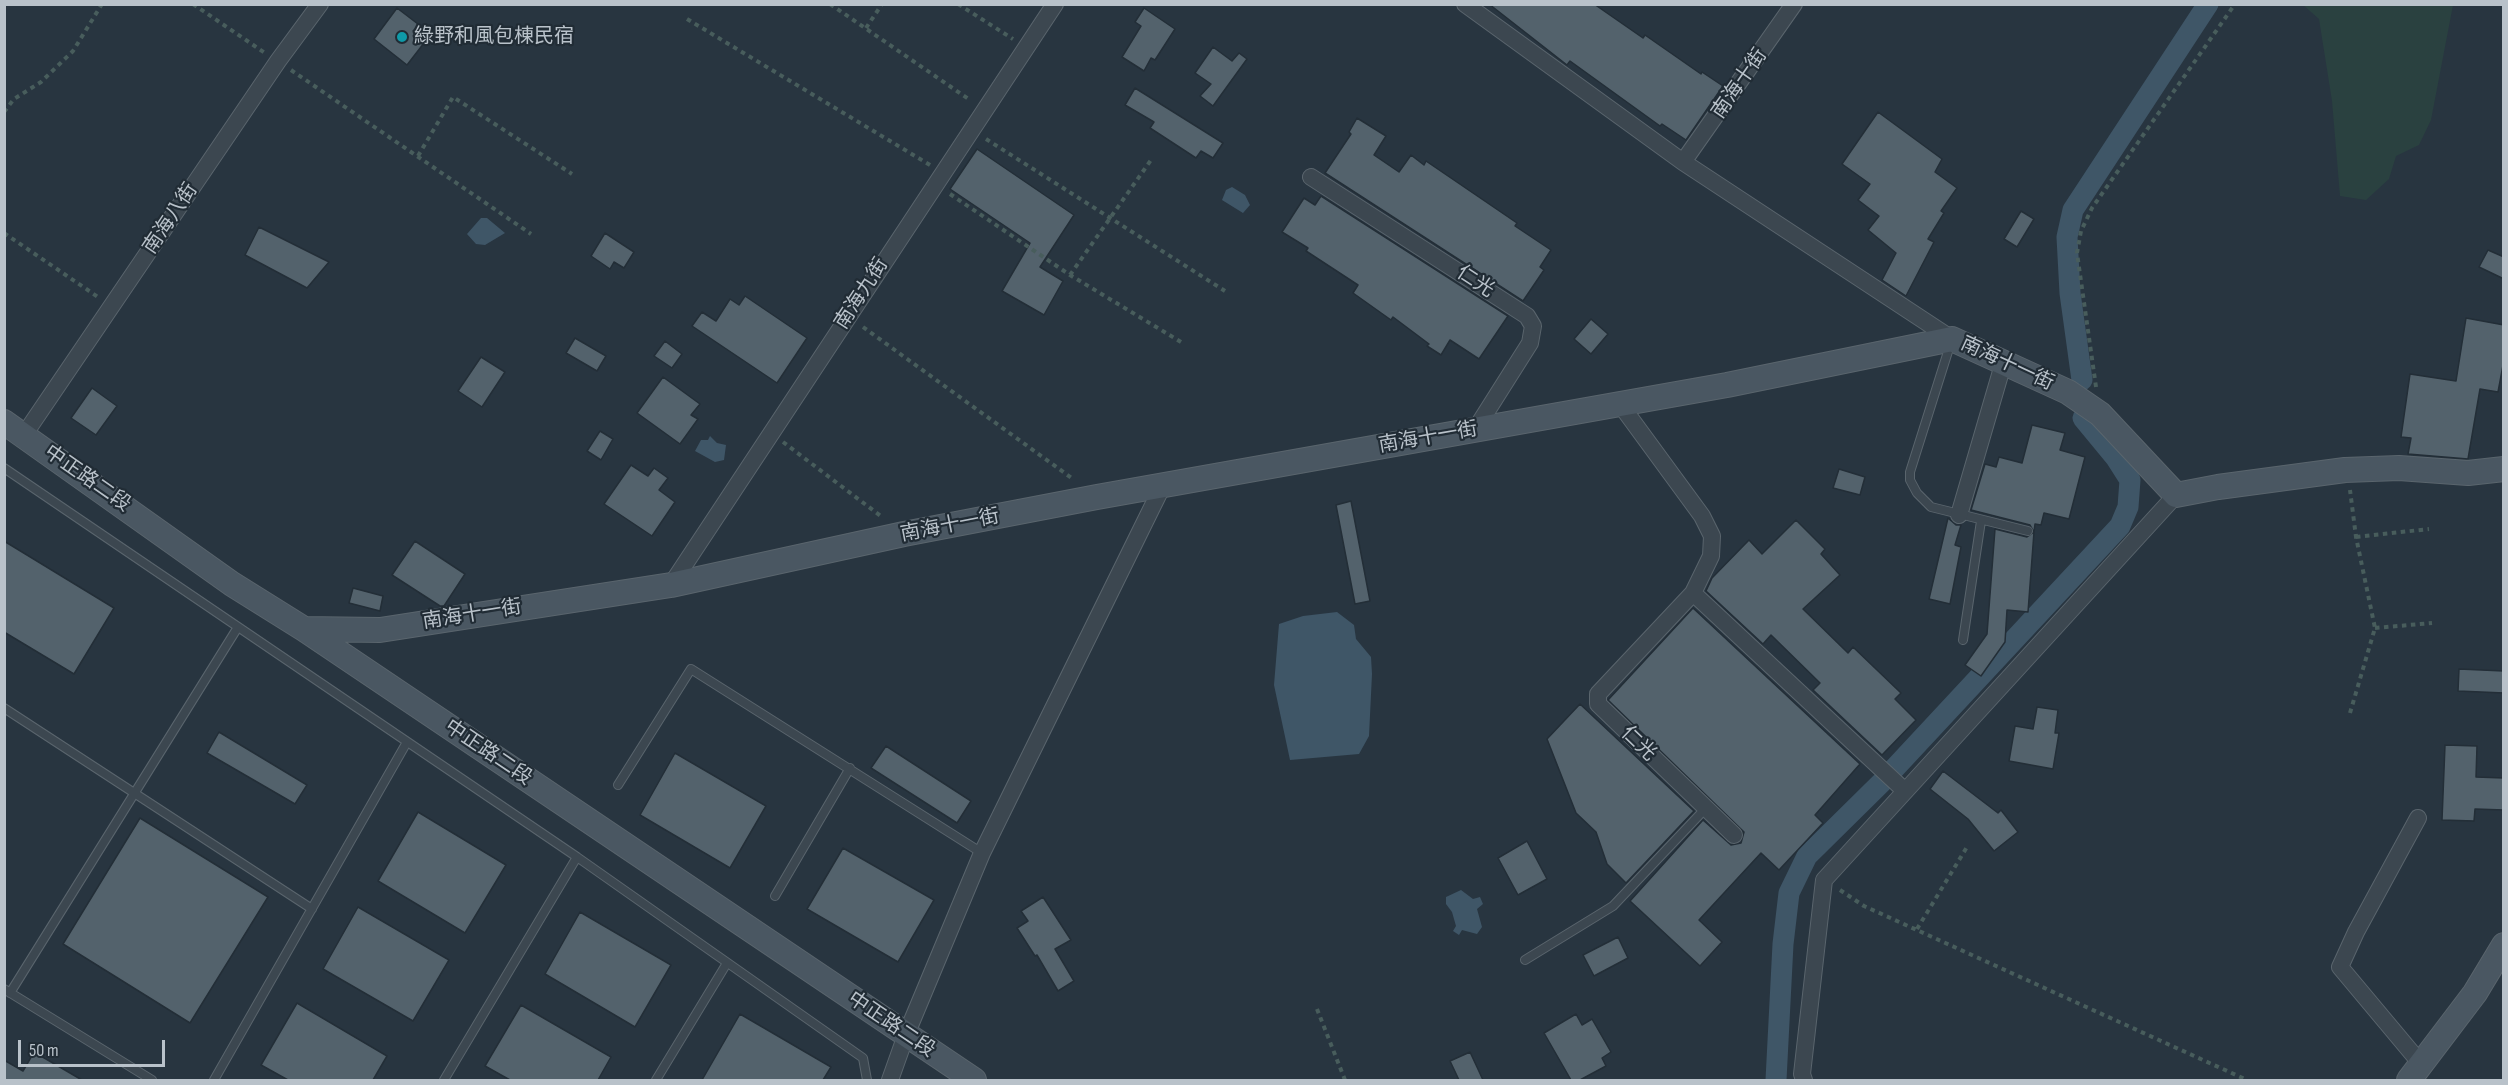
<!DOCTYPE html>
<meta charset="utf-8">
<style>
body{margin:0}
#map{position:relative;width:2508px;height:1085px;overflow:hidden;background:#283540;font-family:"Sofia Sans Condensed",sans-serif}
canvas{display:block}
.frame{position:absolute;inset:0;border:6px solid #b9c2ca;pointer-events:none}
.scale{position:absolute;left:18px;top:1040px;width:147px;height:27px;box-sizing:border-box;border:3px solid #b9c2ca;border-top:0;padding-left:8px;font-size:18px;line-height:21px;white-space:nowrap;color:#b9c2ca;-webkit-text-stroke:4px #212c35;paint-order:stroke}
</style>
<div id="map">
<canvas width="2508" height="1085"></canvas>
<div class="frame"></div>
<div class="scale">50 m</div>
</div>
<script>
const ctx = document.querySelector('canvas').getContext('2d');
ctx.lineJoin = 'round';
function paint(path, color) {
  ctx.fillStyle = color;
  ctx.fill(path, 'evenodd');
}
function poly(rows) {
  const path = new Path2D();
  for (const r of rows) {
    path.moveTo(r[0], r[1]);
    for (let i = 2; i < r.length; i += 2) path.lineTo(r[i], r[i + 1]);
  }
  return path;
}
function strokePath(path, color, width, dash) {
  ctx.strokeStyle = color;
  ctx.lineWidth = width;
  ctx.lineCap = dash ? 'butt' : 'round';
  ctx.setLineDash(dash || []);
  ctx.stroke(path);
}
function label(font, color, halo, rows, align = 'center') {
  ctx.font = font + ' "Sofia Sans Condensed","Noto Sans TC",sans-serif';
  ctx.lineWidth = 4.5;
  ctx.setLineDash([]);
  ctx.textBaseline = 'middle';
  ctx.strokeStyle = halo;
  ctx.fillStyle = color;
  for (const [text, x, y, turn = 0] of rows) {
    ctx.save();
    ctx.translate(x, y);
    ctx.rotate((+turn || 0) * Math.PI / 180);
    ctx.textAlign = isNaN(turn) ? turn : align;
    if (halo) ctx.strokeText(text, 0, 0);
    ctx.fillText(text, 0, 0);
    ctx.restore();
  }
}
paint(poly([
 [2303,5,2453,5,2431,120,2419,145,2396,156,2389,179,2366,200,2340,196,2332,101,2319,19]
]), '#2a4140');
paint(poly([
 [1232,187,1245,195,1250,205,1243,213,1222,200,1226,190],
 [481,218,487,218,505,233,485,245,476,244,467,234],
 [710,436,717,443,726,445,724,460,715,462,695,451,701,440,708,440],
 [1337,612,1354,625,1356,639,1371,657,1372,674,1369,736,1359,754,1290,760,1274,685,1279,624,1303,616],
 [1461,890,1473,899,1480,897,1483,904,1477,909,1482,927,1477,934,1462,930,1459,935,1453,931,1456,926,1452,912,1446,904,1446,897]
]), '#3f5667');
strokePath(poly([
 [2082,380,2070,293,2067,237,2073,210,2208,4],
 [1892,771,2120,526,2128,507,2130,480,2116,458,2083,418],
 [1776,1080,1783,944,1789,893,1807,856,1882,782]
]), '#3f5667', 21);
const building = poly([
 [1489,4,1594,4,1643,38,1645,35,1701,74,1702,72,1723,86,1686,140,1662,124,1660,126,1570,61,1567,65,1489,4],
 [397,8,431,34,407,65,374,39,397,8],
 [1144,8,1175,29,1155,60,1151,58,1144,71,1122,57,1141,26,1135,22,1144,8],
 [1213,47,1232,61,1239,53,1247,59,1213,106,1200,96,1211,84,1195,73,1213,47],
 [1135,88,1223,143,1213,158,1201,151,1196,158,1150,128,1154,122,1125,105,1135,88],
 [1878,112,1942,159,1935,172,1957,188,1941,211,1944,213,1928,239,1934,242,1906,296,1882,280,1896,253,1868,230,1879,216,1858,200,1870,184,1842,164,1878,112],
 [1357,118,1386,136,1374,155,1399,172,1411,155,1424,165,1426,161,1517,223,1515,226,1551,250,1540,267,1544,270,1523,301,1325,173,1351,134,1349,132,1357,118],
 [977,149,1074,215,1040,267,1063,281,1044,315,1002,291,1030,243,950,189,977,149],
 [1321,196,1508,316,1479,359,1450,340,1441,355,1427,346,1429,344,1393,317,1391,320,1353,293,1358,285,1306,251,1308,248,1282,232,1304,198,1315,205,1321,196],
 [2021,211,2034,219,2017,247,2004,239,2021,211],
 [259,227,329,262,307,288,245,255,259,227],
 [605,233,634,252,624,268,614,262,610,269,591,256,605,233],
 [2488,250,2504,257,2504,279,2479,267,2488,250],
 [745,296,807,338,777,383,692,326,702,312,716,321,730,299,739,305,745,296],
 [2466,318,2504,325,2504,360,2498,392,2480,389,2468,459,2408,454,2411,438,2401,437,2410,374,2456,381,2466,318],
 [1591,319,1608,334,1591,354,1574,339,1591,319],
 [575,338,606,356,597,371,566,353,575,338],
 [665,341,682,354,672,368,654,356,665,341],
 [481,357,505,372,482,407,458,391,481,357],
 [663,377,700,404,691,415,698,419,680,444,637,413,663,377],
 [92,388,117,406,96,435,71,418,92,388],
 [2032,425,2065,433,2060,450,2085,457,2069,519,2044,513,2041,525,2035,524,2034,532,2030,525,1971,510,1985,464,1996,467,1999,457,2022,463,2032,425],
 [600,431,613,439,601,460,587,451,600,431],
 [631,465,648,476,654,468,668,478,659,490,675,502,652,536,604,504,631,465],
 [1839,469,1865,477,1860,495,1833,488,1839,469],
 [1351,501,1370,601,1355,604,1336,505,1351,501],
 [1948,518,1956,525,1961,525,1955,545,1961,547,1950,604,1929,599,1948,518],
 [1796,520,1825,549,1821,554,1840,575,1803,609,1848,653,1853,647,1901,693,1895,699,1916,720,1882,755,1813,690,1820,683,1771,635,1763,644,1706,591,1712,578,1749,540,1762,554,1796,520],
 [1995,529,2027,537,2034,532,2028,612,2007,610,2005,642,1981,676,1965,665,1987,634,1995,529],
 [4,541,114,608,74,674,4,632,4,541],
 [415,541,465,574,444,606,440,606,392,575,415,541],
 [353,588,383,596,380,611,349,603,353,588],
 [1693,608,1860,764,1815,815,1823,823,1779,870,1761,853,1699,920,1722,942,1700,966,1630,901,1703,820,1731,845,1741,843,1744,832,1608,700,1693,608],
 [2459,669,2504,671,2504,693,2458,691,2459,669],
 [1580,704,1694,811,1626,883,1607,864,1596,832,1576,813,1547,739,1580,704],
 [2037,707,2058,710,2055,733,2059,733,2053,769,2009,761,2015,726,2033,729,2037,707],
 [219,732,307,785,295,804,207,753,219,732],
 [2445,745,2477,746,2476,777,2504,778,2504,810,2475,809,2474,821,2442,820,2445,745],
 [886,746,971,801,957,823,871,768,886,746],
 [675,753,766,806,730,868,640,815,675,753],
 [1943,771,1998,813,2001,810,2018,832,1994,851,1968,819,1930,789,1943,771],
 [418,812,506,865,465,933,378,881,418,812],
 [140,818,268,897,190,1023,63,944,140,818],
 [1527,841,1547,879,1518,895,1498,858,1527,841],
 [843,848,934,900,898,962,807,909,843,848],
 [1043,897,1071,940,1055,949,1074,981,1058,991,1037,955,1035,956,1017,928,1028,921,1021,911,1043,897],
 [358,907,449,960,413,1021,323,969,358,907],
 [580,912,671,965,635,1027,545,974,580,912],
 [1618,937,1628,958,1594,976,1583,955,1618,937],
 [297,1003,387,1056,373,1080,288,1080,261,1065,297,1003],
 [521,1005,611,1057,598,1080,510,1080,485,1066,521,1005],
 [740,1014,831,1067,823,1080,702,1080,740,1014],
 [1576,1014,1582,1025,1592,1019,1611,1052,1602,1058,1606,1066,1580,1080,1571,1080,1544,1033,1576,1014],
 [34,1052,82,1080,4,1080,4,1060,23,1071,34,1052],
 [1470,1052,1483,1080,1459,1080,1450,1061,1470,1052]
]);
paint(building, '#53626c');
strokePath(building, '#232e37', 1.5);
const lane = poly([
 [1951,342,1910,472,1910,480,1917,493,1931,507,2028,531],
 [4,468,577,857,444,1080],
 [1963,640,1981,521],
 [4,708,312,909],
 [618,785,691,669,982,853],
 [577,857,863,1058,867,1080],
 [775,896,850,768],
 [1525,960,1613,906,1705,809],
 [4,989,152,1080],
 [10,993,238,627],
 [214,1080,407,742],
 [656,1080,727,963]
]);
const street = poly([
 [1465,4,1683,162,1952,339],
 [1683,162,1794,4],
 [1311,177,1527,316,1533,326,1530,343,1475,430],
 [1620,404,1702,516,1712,536,1711,556,1693,593,1598,694,1598,704,1734,835],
 [24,435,278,61,320,4],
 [1959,515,2004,361],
 [671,585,1055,4],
 [1693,593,1904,790],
 [2418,818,2356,932,2340,967,2422,1065],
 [890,1080,906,1035,982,853,1163,485],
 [1804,1080,1802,1074,1824,880,2176,495]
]);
const secondary = poly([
 [4,422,232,584,304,629,974,1080],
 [304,629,380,630,671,585,904,534,1097,497,1727,385,1952,339,2068,392,2100,414,2176,495,2218,487,2345,470,2399,468,2468,473,2504,469],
 [2409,1080,2475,993,2504,945]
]);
strokePath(lane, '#5a656d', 10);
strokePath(street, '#5a656d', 18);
strokePath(secondary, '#5a656d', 26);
strokePath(poly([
 [193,4,265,53],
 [830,4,970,100],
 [958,4,1013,39],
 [687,19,930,165],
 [866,28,882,4],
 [291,70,531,234],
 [4,112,14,99,41,82,73,51,102,4],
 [986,139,1225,291],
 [418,156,453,97,572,174],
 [950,194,1070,275,1181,342],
 [4,233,98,297],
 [1070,275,1151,160],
 [863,327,1073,479],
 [2096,387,2077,253,2081,231,2092,208,2235,4],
 [783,442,882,517],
 [2356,537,2429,529],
 [2375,628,2432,623],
 [2350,713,2375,628,2356,537,2350,490],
 [1840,890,1864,906,2247,1080],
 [1917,929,1967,847],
 [1317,1009,1345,1080]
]), '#485d5c', 4, [4.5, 4.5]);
strokePath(lane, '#3c4750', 8);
strokePath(street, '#3c4750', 16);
strokePath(secondary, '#4a5762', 24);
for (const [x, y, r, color] of [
 [402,37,6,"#0f9aa8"]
]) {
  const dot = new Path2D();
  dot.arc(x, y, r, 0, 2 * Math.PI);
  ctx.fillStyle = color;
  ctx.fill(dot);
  strokePath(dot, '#212c35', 2);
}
label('20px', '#b9c2ca', '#212c35', [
 ["綠野和風包棟民宿",414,37]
], 'left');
label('20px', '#b9c2ca', '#212c35', [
 ["南海十街",1740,84,-55],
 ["南海八街",171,219,-56],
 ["仁光",1475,282,33],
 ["南海九街",862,294,-57],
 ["南海十一街",2007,364,25],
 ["南海十一街",1428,438,-10],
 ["中正路二段",87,479,35],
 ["南海十一街",950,526,-11],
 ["南海十一街",472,615,-9],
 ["仁光",1638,744,44],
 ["中正路二段",488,753,34],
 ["中正路二段",891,1025,34]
]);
</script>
